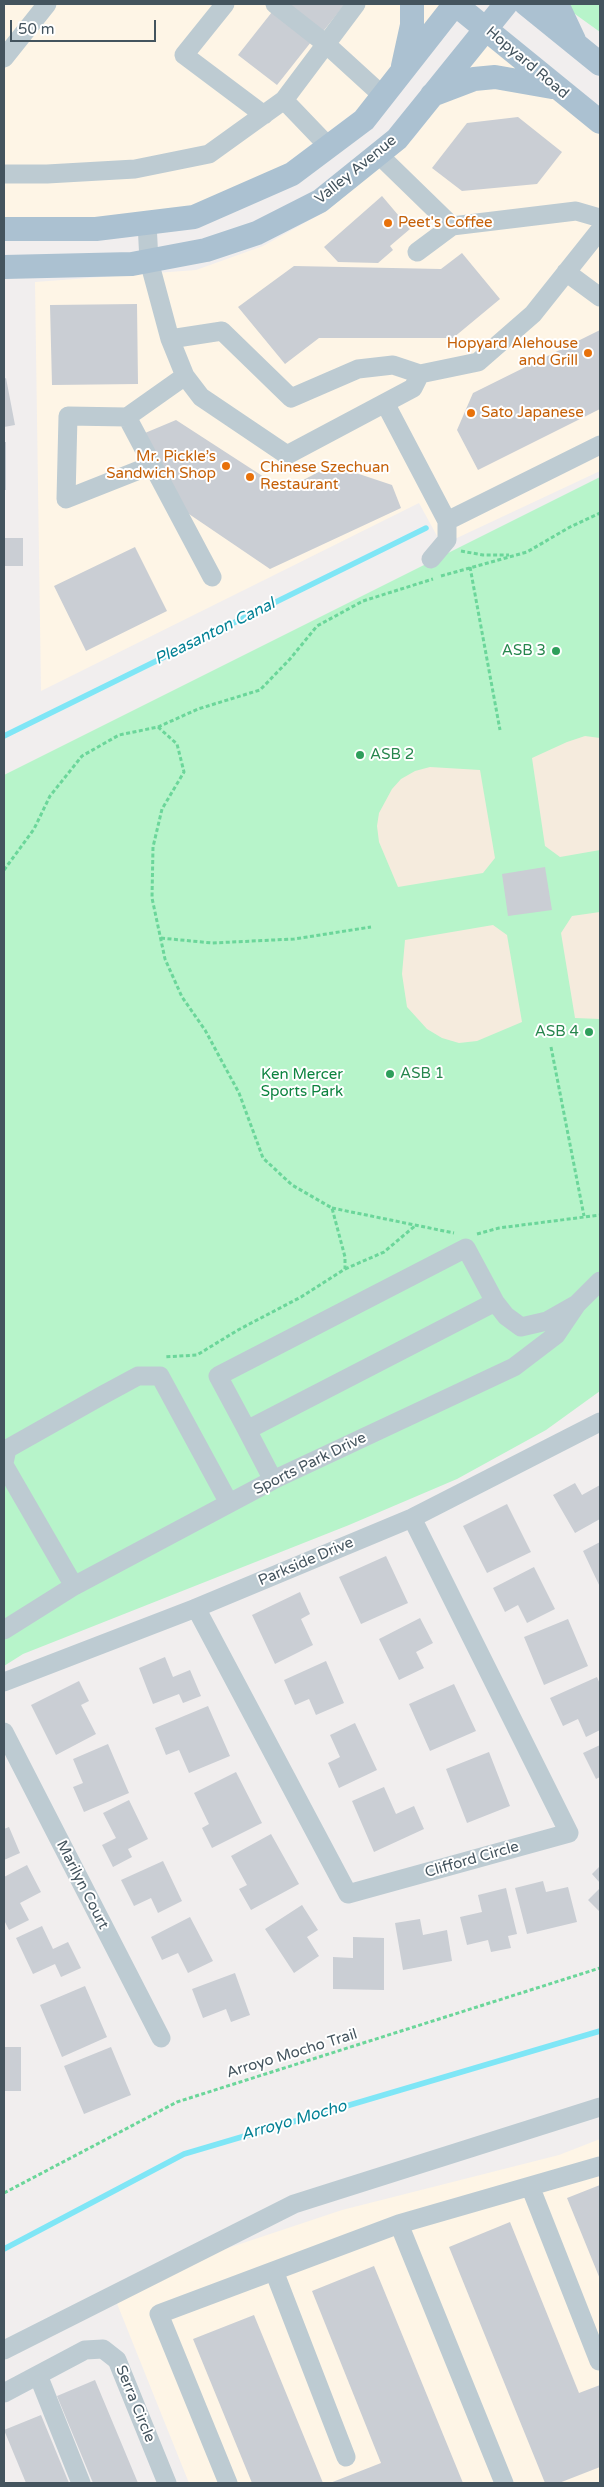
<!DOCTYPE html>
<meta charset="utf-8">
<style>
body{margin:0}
#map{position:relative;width:604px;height:2487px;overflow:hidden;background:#f1eeee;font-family:"Varela Round",sans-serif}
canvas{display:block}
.frame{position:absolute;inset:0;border:5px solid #44545e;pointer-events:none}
.scale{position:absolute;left:10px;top:20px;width:146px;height:22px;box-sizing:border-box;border:2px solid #44545e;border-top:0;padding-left:6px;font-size:15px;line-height:18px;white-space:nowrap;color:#44545e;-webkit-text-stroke:4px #fff;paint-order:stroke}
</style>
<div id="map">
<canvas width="604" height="2487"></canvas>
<div class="frame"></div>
<div class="scale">50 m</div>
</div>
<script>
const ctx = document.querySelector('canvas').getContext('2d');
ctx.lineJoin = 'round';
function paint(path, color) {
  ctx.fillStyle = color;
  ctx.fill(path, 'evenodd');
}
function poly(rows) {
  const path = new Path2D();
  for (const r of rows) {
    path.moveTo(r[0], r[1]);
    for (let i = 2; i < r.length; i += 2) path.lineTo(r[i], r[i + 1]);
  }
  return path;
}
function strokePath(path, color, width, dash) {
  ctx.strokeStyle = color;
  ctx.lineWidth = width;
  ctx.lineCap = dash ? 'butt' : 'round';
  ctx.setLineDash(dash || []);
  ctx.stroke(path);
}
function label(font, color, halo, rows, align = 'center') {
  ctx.font = font + ' "Varela Round",sans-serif';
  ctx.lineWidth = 4;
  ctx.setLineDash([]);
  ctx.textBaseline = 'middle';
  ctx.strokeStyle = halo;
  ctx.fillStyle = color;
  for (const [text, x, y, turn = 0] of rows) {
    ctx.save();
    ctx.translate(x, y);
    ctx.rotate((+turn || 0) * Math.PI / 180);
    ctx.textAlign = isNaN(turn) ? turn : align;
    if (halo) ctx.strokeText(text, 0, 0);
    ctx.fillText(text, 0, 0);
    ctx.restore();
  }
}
paint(poly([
 [4,4,438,4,444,8,357,110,272,174,184,210,72,224,4,223],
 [488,41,600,134,600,471,442,545,419,503,41,691,35,282,196,270,263,246,328,210,413,139],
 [600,2139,600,2483,189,2483,116,2301,219,2251,342,2210,559,2155]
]), '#fef5e6');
paint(poly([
 [561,4,600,4,600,32],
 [600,477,600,1391,546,1430,457,1479,349,1525,23,1654,4,1666,4,775]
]), '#b7f4ca');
paint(poly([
 [585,736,600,738,600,850,560,857,545,846,532,758,567,742],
 [430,767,480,770,495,858,483,873,398,887,379,842,377,826,379,813,392,789,401,779,415,771],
 [600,912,600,1019,575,1018,561,933,572,916],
 [493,925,507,935,522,1022,477,1041,459,1043,442,1038,427,1029,407,1007,402,974,405,940]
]), '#f5ebdd');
strokePath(poly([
 [4,736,426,528],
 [4,2249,184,2154,600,2031]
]), '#7fe6f6', 5.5);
paint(poly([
 [283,4,345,4,321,34],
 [272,12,311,42,277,85,238,55],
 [518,117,562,152,537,184,462,191,432,168,467,123],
 [382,196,410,229,390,246,393,250,378,263,338,262,324,247],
 [462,253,500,299,453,338,319,338,285,364,238,307,294,266,441,269],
 [137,304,138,384,52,385,50,305],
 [600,330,600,409,478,470,457,430,473,393],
 [6,378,15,425,4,427,4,379],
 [176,420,284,490,332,465,392,485,401,508,270,569,186,512,145,433],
 [4,442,6,442,6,490,4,490],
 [4,538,23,538,23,566,4,566],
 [135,547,167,611,86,651,54,586],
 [545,867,552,910,508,916,502,874],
 [575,1483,582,1495,600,1485,600,1519,575,1533,553,1495],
 [507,1504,531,1552,487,1573,463,1526],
 [600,1542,600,1587,583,1551],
 [386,1556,408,1603,361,1624,339,1577],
 [534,1567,555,1609,527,1623,518,1605,505,1612,493,1588],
 [300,1592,310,1614,301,1619,313,1645,275,1664,252,1615],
 [420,1618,433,1643,416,1652,424,1668,399,1680,379,1639],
 [568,1619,588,1666,544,1685,524,1637],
 [165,1657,173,1677,190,1670,201,1696,183,1703,179,1694,153,1704,139,1668],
 [326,1661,344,1703,316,1715,309,1699,295,1705,284,1680],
 [597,1677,600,1684,600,1730,586,1737,578,1719,563,1726,550,1698],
 [79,1681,89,1701,81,1705,96,1734,56,1755,31,1705],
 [454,1684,476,1731,430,1751,409,1704],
 [208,1706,230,1756,189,1773,179,1750,166,1755,155,1728],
 [355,1723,377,1770,339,1788,328,1763,340,1757,330,1735],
 [108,1744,129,1793,84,1812,73,1787,83,1783,73,1759],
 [600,1745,600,1777,596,1779,583,1753],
 [489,1752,510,1806,467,1823,446,1769],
 [236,1772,262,1823,212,1848,202,1828,209,1824,194,1793],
 [384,1787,396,1814,414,1806,424,1829,374,1852,352,1801],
 [129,1800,148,1839,128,1849,132,1857,113,1867,102,1845,116,1838,103,1813],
 [9,1827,20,1853,4,1860,4,1829],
 [271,1834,299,1884,251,1910,239,1889,247,1885,231,1856],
 [163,1861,182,1901,158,1913,151,1898,134,1906,121,1880],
 [27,1865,41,1892,20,1903,29,1920,9,1930,4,1920,4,1877],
 [600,1866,600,1883,592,1874],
 [543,1881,546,1892,568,1887,577,1922,527,1934,515,1888],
 [506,1888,517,1934,508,1936,511,1948,491,1952,488,1940,467,1945,460,1917,482,1912,478,1895],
 [600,1888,600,1912,588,1900],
 [302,1905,318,1930,307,1937,319,1956,294,1973,265,1929],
 [190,1917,213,1961,188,1973,178,1953,162,1960,151,1937],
 [420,1919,423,1935,447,1930,452,1961,403,1970,395,1923],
 [42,1926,53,1949,68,1942,81,1968,61,1977,55,1964,33,1974,16,1938],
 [353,1937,384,1938,384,1990,333,1989,333,1957,353,1958],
 [235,1973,250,2015,231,2022,226,2009,203,2018,192,1989],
 [85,1986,107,2037,62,2057,40,2005],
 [4,2047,21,2047,21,2091,4,2091],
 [111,2047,131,2095,84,2114,64,2066],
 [600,2185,600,2279,567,2198],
 [510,2222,579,2393,600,2385,600,2467,559,2483,545,2483,449,2247],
 [374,2266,463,2483,330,2483,381,2463,312,2291],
 [254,2315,323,2483,252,2483,193,2339],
 [95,2380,138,2483,93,2483,57,2396],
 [41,2415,69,2483,26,2483,4,2430]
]), '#caced4');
strokePath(poly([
 [461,551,483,555,509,555],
 [470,567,500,730],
 [441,576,527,552,570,527,600,513],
 [158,727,177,744,184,772,162,809,153,847,152,898,165,959,182,997,205,1030,239,1093,263,1158,292,1185,332,1208,345,1257,345,1269,301,1297,238,1330,197,1355,164,1357],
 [4,870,34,829,50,796,82,756,119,735,158,727,198,709,260,690,290,659,317,626,363,601,433,579],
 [161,938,212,943,294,939,371,927],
 [551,1047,584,1216],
 [332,1208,454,1233],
 [477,1234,499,1228,600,1215],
 [345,1269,384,1252,416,1225],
 [4,2193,177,2102,600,1968]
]), '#6bd69a', 3, [4, 2.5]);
strokePath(poly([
 [225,4,184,55,264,115],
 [275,4,326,44,383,96],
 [4,58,47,4],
 [284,100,356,4],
 [378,154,452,226,576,211,600,218],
 [4,174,47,174,135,169,209,154,284,100,329,147],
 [147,223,149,261,170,339,185,376,201,397,287,455,413,388,420,374],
 [417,252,452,226],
 [566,272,600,297],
 [170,339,222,331,291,398,358,369,393,365,420,374,478,362,533,314,600,230],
 [185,376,127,417,212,577],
 [385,403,447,521,600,445],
 [127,417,68,416,66,499,152,465],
 [431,559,447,540,447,521],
 [495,1302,247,1430,218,1376,466,1248,495,1302,506,1316,521,1327,547,1321,577,1304],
 [247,1430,273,1480],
 [4,1463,7,1449,101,1396,138,1376,160,1376,229,1503],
 [4,1465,74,1586],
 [196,1608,348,1894,569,1833,412,1518],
 [4,1630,74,1586,273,1480,514,1367,556,1335,577,1304,600,1281],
 [4,1682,196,1608,412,1518,600,1422],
 [4,1732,161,2038],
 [530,2186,599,2361],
 [399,2224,504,2483],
 [274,2271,346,2457],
 [4,2350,294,2204,600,2107],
 [38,2375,81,2483],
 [4,2393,85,2350,103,2349,117,2360,167,2483],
 [228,2483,159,2314,399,2224,600,2166]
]), '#bdcbd2', 19);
strokePath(poly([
 [455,4,600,122],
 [526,4,600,64],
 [557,4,574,40],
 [403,66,412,25,412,4],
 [432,95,474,79,495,77,552,87],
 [4,229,96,229,194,217,292,174,364,120,455,4],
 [4,267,132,264,206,250,257,233,320,201,397,139,506,4]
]), '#abc1d1', 24);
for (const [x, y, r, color] of [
 [388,223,5,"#e8710a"],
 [588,353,5,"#e8710a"],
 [471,413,5,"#e8710a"],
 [226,466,5,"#e8710a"],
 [250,477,5,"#e8710a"],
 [556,651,5,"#2e9e5b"],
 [360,755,5,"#2e9e5b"],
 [589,1032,5,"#2e9e5b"],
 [390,1074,5,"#2e9e5b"]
]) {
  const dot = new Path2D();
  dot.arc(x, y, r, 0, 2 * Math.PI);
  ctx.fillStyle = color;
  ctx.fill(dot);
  strokePath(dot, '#fff', 2);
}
label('15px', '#44545e', '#fff', [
 ["Hopyard Road",527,63,40],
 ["Valley Avenue",356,170,-39],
 ["Sports Park Drive",310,1464,-26],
 ["Parkside Drive",306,1562,-23],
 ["Clifford Circle",472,1860,-16],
 ["Marilyn Court",82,1885,63],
 ["Arroyo Mocho Trail",292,2054,-17],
 ["Serra Circle",135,2404,68]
]);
label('15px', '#c56008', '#fff', [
 ["Peet's Coffee",398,223],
 ["Hopyard Alehouse",578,344,"right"],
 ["and Grill",578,361,"right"],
 ["Sato Japanese",481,413],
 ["Mr. Pickle’s",216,457,"right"],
 ["Sandwich Shop",216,474,"right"],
 ["Chinese Szechuan",260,468],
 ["Restaurant",260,485]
], 'left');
label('15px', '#27864d', '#fff', [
 ["ASB 3",546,651],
 ["ASB 2",370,755,"left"],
 ["ASB 4",579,1032],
 ["ASB 1",400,1074,"left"]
], 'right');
label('15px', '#0c833f', '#fff', [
 ["Ken Mercer",302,1075],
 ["Sports Park",302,1092]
]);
label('italic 16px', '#038195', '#fff', [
 ["Pleasanton Canal",215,632,-26],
 ["Arroyo Mocho",294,2121,-16]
]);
</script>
